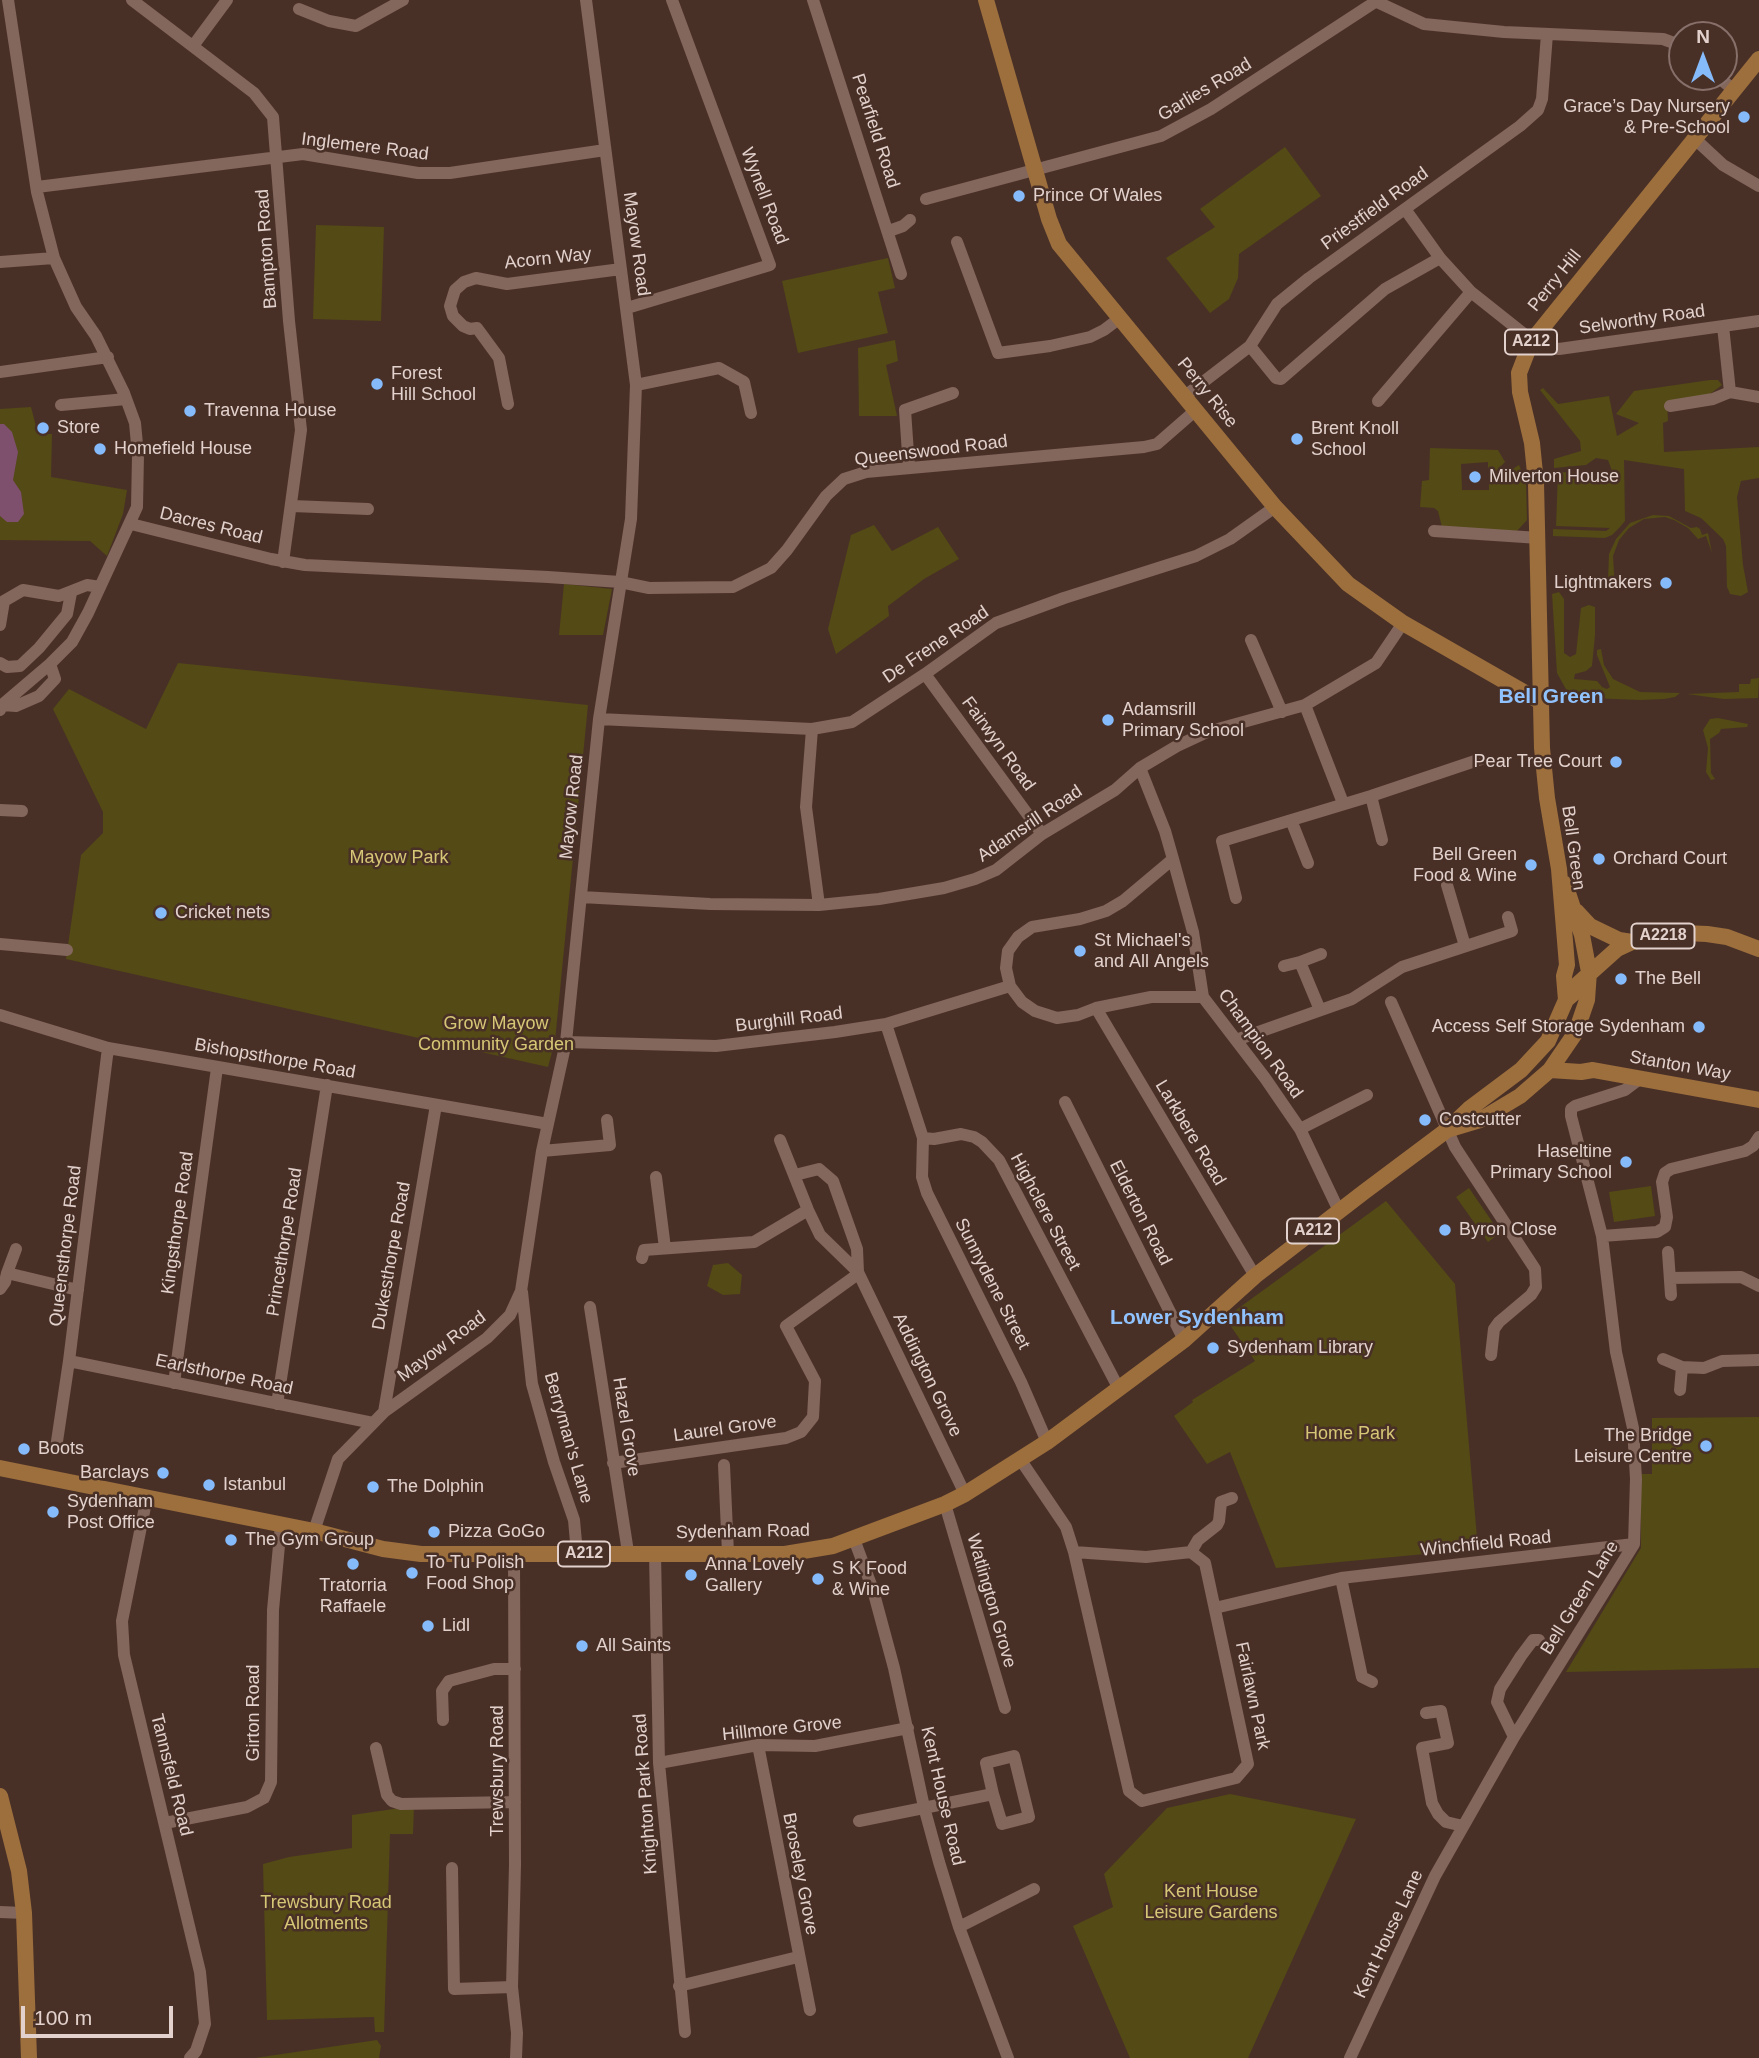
<!DOCTYPE html>
<meta charset="utf-8">
<style>
body{margin:0}
#map{position:relative;width:1759px;height:2058px;overflow:hidden;background:#493027;font-family:Arial,sans-serif}
canvas{display:block}
.north{position:absolute;left:1668px;top:21px;width:70px;height:70px;box-sizing:border-box;background:#493027;border:2px solid #867069;border-radius:50%;rotate:0deg;font-size:19px;font-weight:700;line-height:28px;text-align:center;color:#e2d1cc}
.north::after{content:'';display:block;margin:auto;width:24px;height:32px;background:#86bbfb;clip-path:polygon(50% 0,100% 100%,50% 72%,0 100%)}
.scale{position:absolute;left:21px;top:2006px;width:152px;height:32px;box-sizing:border-box;border:4px solid #e2d1cc;border-top:0;padding-left:9px;font-size:21px;line-height:24px;white-space:nowrap;color:#e2d1cc;-webkit-text-stroke:5px #493027;paint-order:stroke}
</style>
<div id="map">
<canvas width="1759" height="2058"></canvas>
<div class="north">N</div>
<div class="scale">100 m</div>
</div>
<script>
const ctx = document.querySelector('canvas').getContext('2d');
ctx.lineJoin = 'round';
function paint(path, color) {
  ctx.fillStyle = color;
  ctx.fill(path, 'evenodd');
}
function poly(rows) {
  const path = new Path2D();
  for (const r of rows) {
    path.moveTo(r[0], r[1]);
    for (let i = 2; i < r.length; i += 2) path.lineTo(r[i], r[i + 1]);
  }
  return path;
}
function strokePath(path, color, width, dash) {
  ctx.strokeStyle = color;
  ctx.lineWidth = width;
  ctx.lineCap = dash ? 'butt' : 'round';
  ctx.setLineDash(dash || []);
  ctx.stroke(path);
}
function label(font, color, halo, rows, align = 'center') {
  ctx.font = font + ' Arial,sans-serif';
  ctx.lineWidth = 5;
  ctx.setLineDash([]);
  ctx.textBaseline = 'middle';
  ctx.strokeStyle = halo;
  ctx.fillStyle = color;
  for (const [text, x, y, turn = 0] of rows) {
    ctx.save();
    ctx.translate(x, y);
    ctx.rotate((+turn || 0) * Math.PI / 180);
    ctx.textAlign = isNaN(turn) ? turn : align;
    if (halo) ctx.strokeText(text, 0, 0);
    ctx.fillText(text, 0, 0);
    ctx.restore();
  }
}
paint(poly([
 [1285,147,1321,196,1239,254,1238,278,1229,299,1210,313,1166,258,1215,227,1200,209],
 [316,225,384,227,381,321,313,319],
 [888,258,895,288,878,292,888,333,798,353,782,281],
 [895,340,898,361,886,365,897,416,859,416,858,348],
 [1710,380,1718,380,1722,385,1706,397,1667,403,1668,421,1663,423,1664,452,1759,447,1759,478,1741,481,1737,497,1743,565,1748,592,1741,596,1730,594,1727,587,1726,546,1723,539,1701,518,1685,511,1684,469,1624,460,1625,521,1620,527,1612,535,1605,538,1553,536,1553,529,1606,531,1610,528,1556,526,1558,472,1612,474,1612,471,1608,460,1596,458,1586,465,1554,468,1554,459,1581,451,1580,441,1540,390,1543,388,1558,404,1609,396,1617,436,1639,423,1616,414,1634,391],
 [31,407,38,434,52,434,51,477,127,490,123,514,107,556,90,541,0,540,0,409],
 [1430,448,1498,450,1505,462,1496,471,1488,471,1488,462,1461,464,1462,490,1489,490,1489,477,1509,478,1511,470,1519,465,1526,482,1527,520,1517,531,1442,527,1438,511,1434,508,1420,507,1422,481,1429,480],
 [1653,515,1669,516,1691,528,1697,527,1700,529,1702,535,1708,533,1712,553,1706,536,1698,539,1688,528,1674,520,1665,517,1644,519,1629,528,1619,540,1613,556,1615,588,1610,587,1608,580,1609,554,1616,539,1630,523],
 [874,525,892,551,938,527,959,559,924,579,888,606,889,616,836,654,828,629,851,535],
 [564,584,612,589,603,635,559,635],
 [1559,592,1564,599,1564,653,1570,657,1576,654,1581,608,1589,605,1595,607,1595,635,1592,666,1586,671,1575,674,1574,679,1597,681,1602,687,1607,689,1610,687,1597,655,1597,650,1601,649,1604,665,1613,679,1640,692,1680,693,1675,697,1664,699,1640,700,1589,698,1567,691,1557,673,1552,594],
 [178,663,588,705,555,1041,548,1067,66,959,81,855,103,833,103,812,53,709,69,689,146,729],
 [1759,678,1758,698,1724,699,1687,694,1739,692,1739,684,1750,684,1751,679],
 [1718,718,1748,724,1747,727,1721,729,1719,733,1710,739,1711,773,1715,779,1711,780,1706,772,1708,748,1703,730,1710,719],
 [1651,1186,1655,1216,1614,1222,1609,1192],
 [1469,1188,1500,1233,1488,1242,1456,1197],
 [1386,1201,1455,1284,1478,1549,1276,1568,1230,1452,1207,1464,1174,1416,1193,1402,1192,1400,1255,1361,1225,1318],
 [728,1263,742,1275,740,1294,723,1295,707,1286,713,1265],
 [1759,1417,1759,1668,1566,1672,1641,1548,1641,1474,1652,1474,1652,1418],
 [1230,1794,1356,1819,1248,2058,1130,2058,1073,1926,1113,1907,1104,1874,1167,1808],
 [414,1806,413,1834,390,1834,384,2032,375,2032,374,2017,267,2020,263,1864,289,1857,352,1848,352,1815],
 [377,2040,381,2046,379,2058,255,2058]
]), '#534a15');
paint(poly([
 [0,424,4,424,12,432,18,452,13,480,21,492,24,514,18,522,7,522,0,516]
]), '#7e506d');
strokePath(poly([
 [132,0,254,93,273,117,289,321,301,430,283,562],
 [813,0,901,274],
 [1373,0,1424,24,1504,32,1663,39,1682,46],
 [299,9,329,21,356,26,403,0],
 [193,46,227,0],
 [1718,77,1734,90],
 [1695,139,1723,165,1759,186],
 [37,187,303,154,418,173,450,173,605,150],
 [926,199,1161,136,1211,109,1375,2],
 [1405,209,1440,258,1471,292,1539,346,1559,349,1759,321],
 [889,231,903,226,910,220],
 [957,242,998,353,1050,346,1090,337,1104,330,1120,318],
 [0,262,54,258],
 [627,308,770,265,672,0],
 [1723,326,1730,392],
 [1250,346,1276,378,1281,379,1385,289,1440,258],
 [0,372,108,357],
 [636,385,719,368,744,382,751,413],
 [1185,396,1250,346,1277,304,1309,278,1520,126,1538,110,1542,99,1547,34],
 [1378,401,1471,292],
 [508,404,499,358,477,328,470,329,463,326,453,316,450,306,455,290,464,282,476,278,507,284,621,269],
 [61,405,126,399],
 [1670,406,1713,399,1730,392,1759,397],
 [909,468,905,410,953,393],
 [292,506,368,509],
 [131,524,271,559,305,565,548,577,620,582,649,588,733,587,771,568,787,550,826,496,844,479,866,472,1144,447,1157,444,1196,410],
 [1434,531,1539,538],
 [0,625,4,601,23,590,59,596,87,585,100,587],
 [1251,640,1282,712],
 [0,663,7,667,20,666,39,648,67,614,71,593],
 [925,674,1042,834],
 [2,705,16,706,39,696,55,679,50,664],
 [1305,705,1343,803],
 [0,710,2,705,50,664,72,642,88,613,137,507,138,455,135,423,124,393,96,336,76,307,54,258,37,192,8,0],
 [599,719,812,729,852,722,925,674,996,623,1064,598,1196,556,1230,539,1275,507],
 [812,729,806,807,819,905],
 [1140,768,1165,831,1173,859,1193,932,1203,997,1265,1078,1300,1129,1339,1211],
 [1371,796,1382,840],
 [0,810,22,811],
 [1291,820,1308,863],
 [1173,859,1123,901,1106,911,1080,919,1032,927,1018,937,1008,951,1006,968,1010,986,1022,1002,1035,1011,1057,1018,1078,1015,1096,1008,1151,997,1203,997],
 [1447,885,1465,946],
 [581,897,710,904,819,905,879,899,944,888,975,879,996,870,1042,834,1115,790,1140,768,1177,746,1207,732,1305,705,1376,663,1403,623],
 [1236,898,1222,841,1371,796,1481,759],
 [0,944,67,950],
 [1284,966,1300,962],
 [1391,1002,1455,1147,1535,1269,1536,1287,1531,1295,1499,1322,1494,1329,1491,1355],
 [1096,1008,1255,1276],
 [1320,1010,1300,962,1321,954],
 [0,1015,108,1048,548,1124],
 [886,1024,923,1138,934,1139,961,1134,974,1137,982,1142,999,1160,1119,1389],
 [1236,1040,1352,999,1402,967,1512,931,1508,917],
 [566,1042,716,1046,835,1032,886,1024,1010,986],
 [1065,1102,1184,1340],
 [1300,1129,1367,1095],
 [923,1138,922,1177,927,1193,1021,1382,1047,1442],
 [780,1140,808,1210,820,1235,858,1272,857,1249,833,1181,819,1169,795,1175],
 [542,1151,610,1145,607,1120],
 [656,1177,665,1248],
 [1602,1236,1657,1232,1665,1227,1667,1217,1662,1182,1665,1173,1671,1169,1745,1151,1753,1146,1759,1137],
 [16,1249,7,1273,78,1290],
 [1668,1252,1671,1295],
 [642,1258,644,1250,754,1242,808,1210],
 [858,1272,965,1494],
 [1670,1278,1741,1277,1759,1286],
 [0,1289,5,1282,7,1273],
 [522,1292,532,1384,554,1462,574,1520,577,1553],
 [590,1307,628,1552],
 [1663,1359,1682,1367,1704,1368,1722,1361,1759,1360],
 [69,1361,373,1423],
 [174,1383,217,1068],
 [1680,1390,1682,1367],
 [277,1404,327,1085],
 [384,1412,436,1105],
 [56,1448,69,1361,108,1048],
 [1020,1459,1066,1527,1074,1552],
 [613,1463,786,1438,801,1432,813,1417,815,1381,786,1326,858,1274],
 [724,1465,728,1553],
 [147,1497,122,1621,124,1655,200,1972,205,2024,196,2051,190,2058],
 [945,1504,1005,1708],
 [314,1531,338,1459,384,1412,487,1338,510,1315,521,1291,542,1151,566,1042,599,719,631,519,636,385,586,0],
 [854,1539,873,1590,894,1668,924,1807,939,1862,959,1927,1008,2058],
 [1074,1552,1146,1557,1191,1552,1205,1563,1248,1764,1236,1778,1142,1801,1129,1791,1074,1552],
 [1191,1552,1198,1540,1217,1525,1219,1521,1221,1502,1232,1498],
 [655,1553,659,1763,685,2032],
 [514,1554,515,1865,512,1987,517,2033,516,2058],
 [1341,1578,1362,1677,1372,1682],
 [1215,1608,1341,1578,1634,1544],
 [1426,1713,1441,1711,1448,1743,1422,1748,1432,1803,1438,1814,1446,1822,1463,1826],
 [443,1720,442,1691,449,1681,494,1669,515,1669],
 [1514,1737,1497,1702,1500,1689,1521,1656,1533,1640,1539,1640],
 [758,1745,810,2010],
 [376,1748,387,1795,392,1801,401,1804,515,1802],
 [659,1763,758,1745,815,1746,908,1728],
 [859,1821,993,1794,1002,1824,1029,1817,1014,1756,986,1763,993,1794],
 [165,1823,247,1807,264,1798,271,1782,273,1610,281,1524],
 [452,1868,454,1989,512,1987],
 [0,1912,24,1913],
 [959,1927,1034,1889],
 [679,1986,798,1957],
 [1350,2058,1435,1876,1514,1737,1634,1544,1636,1479,1633,1428,1616,1352,1602,1236,1571,1116,1571,1109,1575,1106,1625,1090,1641,1078]
]), '#83665c', 12);
strokePath(poly([
 [986,0,1049,219,1059,244,1275,507,1348,584,1403,623,1541,702],
 [1576,911,1590,926,1619,940,1632,942,1684,933,1707,934,1727,937,1759,949],
 [1566,1000,1564,976,1567,965,1559,869,1547,798,1542,748,1536,483,1532,443,1520,392,1519,373,1531,342,1759,59],
 [1550,1070,1581,1072,1593,1070,1759,1100],
 [1450,1129,1480,1120,1520,1096,1550,1070,1576,1032,1587,1000,1589,972,1582,935,1565,884],
 [0,1468,314,1531,383,1549,421,1554,785,1554,833,1546,945,1504,965,1494,1047,1442,1184,1340,1255,1276,1364,1192,1447,1130,1469,1109,1521,1070,1548,1041,1566,1000,1573,994,1579,983,1617,949,1632,942],
 [0,1796,19,1871,24,1913,29,2058]
]), '#9d6f3d', 16);
for (const [x, y, r, color] of [
 [1744,117,7,"#86bbfb"],
 [1019,196,7,"#86bbfb"],
 [377,384,7,"#86bbfb"],
 [190,411,7,"#86bbfb"],
 [43,428,7,"#86bbfb"],
 [1297,439,7,"#86bbfb"],
 [100,449,7,"#86bbfb"],
 [1475,477,7,"#86bbfb"],
 [1666,583,7,"#86bbfb"],
 [1108,720,7,"#86bbfb"],
 [1616,762,7,"#86bbfb"],
 [1599,859,7,"#86bbfb"],
 [1531,865,7,"#86bbfb"],
 [161,913,7,"#86bbfb"],
 [1080,951,7,"#86bbfb"],
 [1621,979,7,"#86bbfb"],
 [1699,1027,7,"#86bbfb"],
 [1425,1120,7,"#86bbfb"],
 [1626,1162,7,"#86bbfb"],
 [1445,1230,7,"#86bbfb"],
 [1213,1348,7,"#86bbfb"],
 [1706,1446,7,"#86bbfb"],
 [24,1449,7,"#86bbfb"],
 [163,1473,7,"#86bbfb"],
 [209,1485,7,"#86bbfb"],
 [373,1487,7,"#86bbfb"],
 [53,1512,7,"#86bbfb"],
 [434,1532,7,"#86bbfb"],
 [231,1540,7,"#86bbfb"],
 [353,1564,7,"#86bbfb"],
 [412,1573,7,"#86bbfb"],
 [691,1575,7,"#86bbfb"],
 [818,1579,7,"#86bbfb"],
 [428,1626,7,"#86bbfb"],
 [582,1646,7,"#86bbfb"]
]) {
  const dot = new Path2D();
  dot.arc(x, y, r, 0, 2 * Math.PI);
  ctx.fillStyle = color;
  ctx.fill(dot);
  strokePath(dot, '#493027', 2.5);
}
for (const [x, y, w] of [
 [1531,342,52],
 [1663,936,63],
 [1313,1231,52],
 [584,1554,52]
]) {
  const box = new Path2D();
  box.roundRect(x - w / 2, y - 12.5, w, 25, 5);
  ctx.fillStyle = '#493027';
  ctx.fill(box);
  strokePath(box, '#e2d1cc', 2);
}
label('bold 16px', '#e2d1cc', null, [
 ["A212",1531,342],
 ["A2218",1663,936],
 ["A212",1313,1231],
 ["A212",584,1554]
]);
label('18px', '#e2d1cc', '#493027', [
 ["Garlies Road",1205,90,-31],
 ["Pearfield Road",875,131,72],
 ["Inglemere Road",365,147,7],
 ["Wynell Road",764,196,69],
 ["Priestfield Road",1375,209,-36],
 ["Mayow Road",636,244,82],
 ["Bampton Road",267,249,-94],
 ["Acorn Way",548,259,-6],
 ["Perry Hill",1555,281,-51],
 ["Selworthy Road",1642,320,-8],
 ["Perry Rise",1207,393,51],
 ["Queenswood Road",931,451,-7],
 ["Dacres Road",211,526,14],
 ["De Frene Road",936,645,-34],
 ["Fairwyn Road",998,744,54],
 ["Mayow Road",572,807,-84],
 ["Adamsrill Road",1030,824,-34],
 ["Bell Green",1573,848,82],
 ["Burghill Road",789,1020,-7],
 ["Champion Road",1260,1044,54],
 ["Bishopsthorpe Road",275,1059,10],
 ["Stanton Way",1680,1066,10],
 ["Larkbere Road",1190,1133,59],
 ["Highclere Street",1045,1212,62],
 ["Elderton Road",1140,1213,63],
 ["Kingsthorpe Road",178,1223,-82],
 ["Princethorpe Road",285,1242,-81],
 ["Queensthorpe Road",66,1246,-83],
 ["Dukesthorpe Road",392,1256,-80],
 ["Sunnydene Street",992,1284,63],
 ["Mayow Road",442,1347,-37],
 ["Earlsthorpe Road",224,1375,12],
 ["Addington Grove",927,1375,64],
 ["Hazel Grove",626,1427,81],
 ["Laurel Grove",725,1429,-8],
 ["Berryman's Lane",568,1438,74],
 ["Sydenham Road",743,1532,-1],
 ["Winchfield Road",1486,1544,-6],
 ["Bell Green Lane",1580,1598,-58],
 ["Watlington Grove",991,1601,74],
 ["Fairlawn Park",1252,1696,78],
 ["Girton Road",254,1713,-90],
 ["Hillmore Grove",782,1729,-6],
 ["Trewsbury Road",498,1771,-90],
 ["Tannsfeld Road",171,1775,76],
 ["Knighton Park Road",646,1794,-94],
 ["Kent House Road",942,1796,77],
 ["Broseley Grove",800,1874,79],
 ["Kent House Lane",1389,1934,-65]
]);
label('18px', '#e2d1cc', '#493027', [
 ["Grace’s Day Nursery",1730,107,"right"],
 ["& Pre-School",1730,128,"right"],
 ["Prince Of Wales",1033,196],
 ["Forest",391,374],
 ["Hill School",391,395],
 ["Travenna House",204,411],
 ["Store",57,428],
 ["Brent Knoll",1311,429],
 ["School",1311,450],
 ["Homefield House",114,449],
 ["Milverton House",1489,477],
 ["Lightmakers",1652,583,"right"],
 ["Adamsrill",1122,710],
 ["Primary School",1122,731],
 ["Pear Tree Court",1602,762,"right"],
 ["Bell Green",1517,855,"right"],
 ["Food & Wine",1517,876,"right"],
 ["Orchard Court",1613,859],
 ["Cricket nets",175,913],
 ["St Michael's",1094,941],
 ["and All Angels",1094,962],
 ["The Bell",1635,979],
 ["Access Self Storage Sydenham",1685,1027,"right"],
 ["Costcutter",1439,1120],
 ["Haseltine",1612,1152,"right"],
 ["Primary School",1612,1173,"right"],
 ["Byron Close",1459,1230],
 ["Sydenham Library",1227,1348],
 ["The Bridge",1692,1436,"right"],
 ["Leisure Centre",1692,1457,"right"],
 ["Boots",38,1449],
 ["Barclays",149,1473,"right"],
 ["Istanbul",223,1485],
 ["The Dolphin",387,1487],
 ["Sydenham",67,1502],
 ["Post Office",67,1523],
 ["Pizza GoGo",448,1532],
 ["The Gym Group",245,1540],
 ["To Tu Polish",426,1563],
 ["Food Shop",426,1584],
 ["Anna Lovely",705,1565],
 ["Gallery",705,1586],
 ["S K Food",832,1569],
 ["& Wine",832,1590],
 ["Tratorria",353,1586,"center"],
 ["Raffaele",353,1607,"center"],
 ["Lidl",442,1626],
 ["All Saints",596,1646]
], 'left');
label('18px', '#d6c776', '#493027', [
 ["Mayow Park",399,858],
 ["Grow Mayow",496,1024],
 ["Community Garden",496,1045],
 ["Home Park",1350,1434],
 ["Kent House",1211,1892],
 ["Leisure Gardens",1211,1913],
 ["Trewsbury Road",326,1903],
 ["Allotments",326,1924]
]);
label('bold 21px', '#90c2fd', '#493027', [
 ["Bell Green",1551,697],
 ["Lower Sydenham",1197,1318]
]);
</script>
